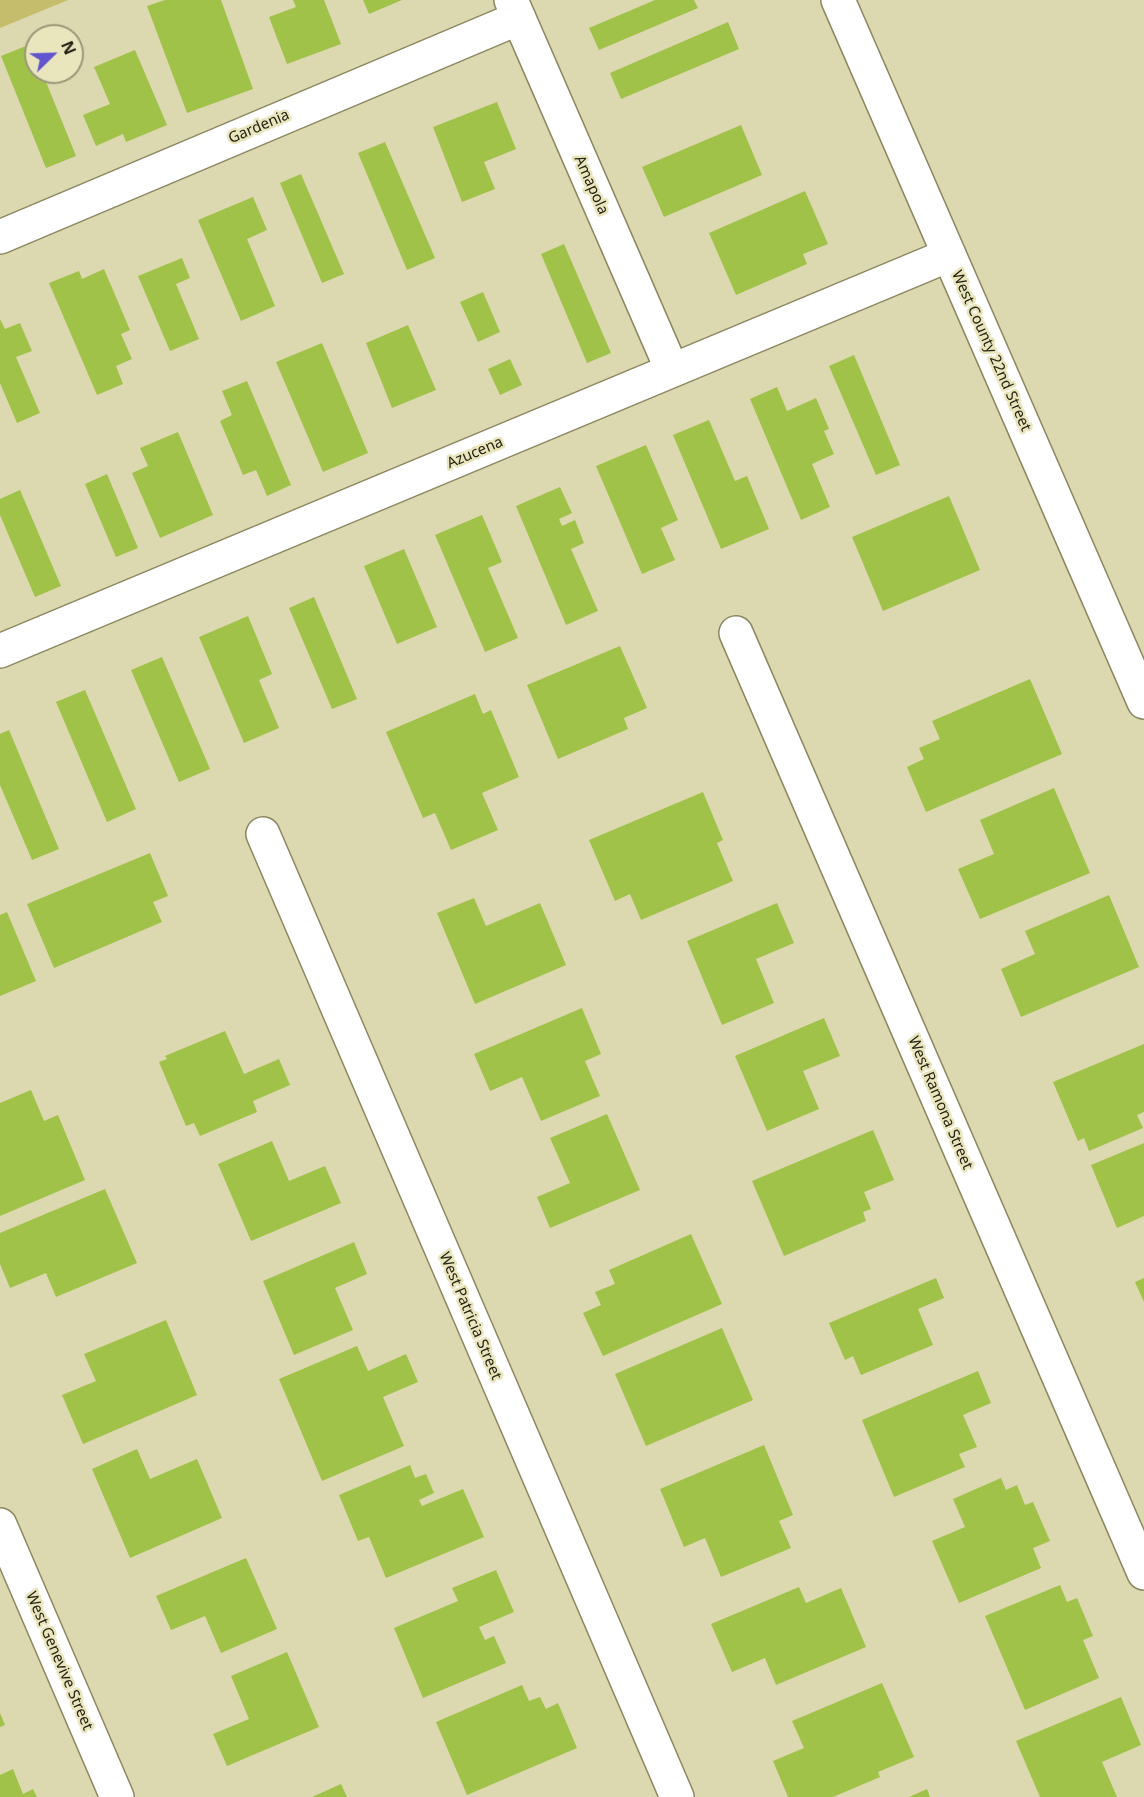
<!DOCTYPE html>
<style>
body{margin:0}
#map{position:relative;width:1144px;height:1797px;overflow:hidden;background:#dcd8b0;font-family:"Noto Sans",sans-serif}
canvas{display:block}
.north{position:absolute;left:24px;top:24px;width:60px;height:60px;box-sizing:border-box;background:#e9e5bd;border:2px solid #9b987a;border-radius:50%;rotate:67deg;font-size:16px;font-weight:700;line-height:24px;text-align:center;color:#262415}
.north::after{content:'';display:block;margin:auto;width:21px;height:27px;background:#6256cf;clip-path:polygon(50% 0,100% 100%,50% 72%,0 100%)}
</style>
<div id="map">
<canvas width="1144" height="1797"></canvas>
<div class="north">N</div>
</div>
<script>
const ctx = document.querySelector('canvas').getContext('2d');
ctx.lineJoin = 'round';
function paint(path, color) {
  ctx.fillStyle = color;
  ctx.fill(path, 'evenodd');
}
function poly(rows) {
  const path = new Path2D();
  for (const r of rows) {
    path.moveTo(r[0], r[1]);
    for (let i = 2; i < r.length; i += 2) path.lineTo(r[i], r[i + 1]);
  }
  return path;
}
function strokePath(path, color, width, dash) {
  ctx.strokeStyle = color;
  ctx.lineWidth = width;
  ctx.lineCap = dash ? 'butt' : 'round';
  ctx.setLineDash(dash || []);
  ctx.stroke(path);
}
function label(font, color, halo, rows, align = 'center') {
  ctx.font = font + ' "Noto Sans",sans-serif';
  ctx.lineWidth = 5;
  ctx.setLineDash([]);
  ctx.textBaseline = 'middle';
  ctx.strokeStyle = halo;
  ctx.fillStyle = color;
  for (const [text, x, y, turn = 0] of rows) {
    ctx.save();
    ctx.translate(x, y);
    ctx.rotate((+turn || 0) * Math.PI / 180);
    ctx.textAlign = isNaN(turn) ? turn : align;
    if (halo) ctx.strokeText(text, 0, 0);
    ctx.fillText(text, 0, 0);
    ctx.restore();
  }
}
paint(poly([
 [0,0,68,0,0,28]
]), '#c6bd6c');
paint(poly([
 [165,0,221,0,253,89,187,113,147,6],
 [293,0,324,0,341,44,287,64,269,17,296,7],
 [363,0,402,0,369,14],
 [655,0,694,0,698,8,599,50,589,28],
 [728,22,739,49,621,99,610,73],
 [31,44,36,56,36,72,42,72,76,156,46,168,1,56],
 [135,50,167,125,126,142,123,134,96,146,83,115,110,104,94,67],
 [497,102,516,149,484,162,495,189,462,202,433,127],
 [741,125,762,175,664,217,642,167],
 [385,142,435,258,407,270,358,153],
 [301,174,344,274,322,283,280,183],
 [805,191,828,244,803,254,807,264,736,295,709,233],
 [253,197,267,230,247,239,275,306,241,321,198,220],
 [564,244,611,353,587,363,541,254],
 [182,258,190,278,176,284,199,339,170,351,138,276],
 [104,269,130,330,121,334,132,359,116,366,123,384,97,395,49,283,79,271,82,279],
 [483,292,500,332,478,342,460,302],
 [0,319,5,329,20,323,32,351,16,357,40,413,17,423,0,383],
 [408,325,436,390,392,408,366,343],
 [322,343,368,453,323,472,276,362],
 [854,355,900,465,876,475,829,366],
 [510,359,522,385,500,395,488,369],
 [247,381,291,485,267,496,256,470,243,475,220,421,232,415,222,391],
 [777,387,787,411,816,398,829,429,824,431,834,454,812,464,830,507,801,520,750,399],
 [709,420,735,481,747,476,769,529,721,549,673,435],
 [178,432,213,515,160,538,132,473,148,466,140,448],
 [646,445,678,520,661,528,675,560,642,574,596,466],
 [107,474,138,548,116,557,85,484],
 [560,487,572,513,559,519,562,526,575,520,584,543,571,549,598,611,566,625,516,506],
 [20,490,61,586,35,597,0,515,0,499],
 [949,496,980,570,883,611,852,537],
 [482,515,502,562,488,568,518,638,485,652,435,535],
 [404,549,437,627,397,644,364,566],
 [314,597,357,699,332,709,289,608],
 [248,616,272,674,259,680,279,728,244,743,199,637],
 [620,646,647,708,624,718,628,729,558,759,527,685],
 [162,657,210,769,179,782,131,670],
 [1030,679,1062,754,926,812,907,767,924,759,919,748,940,739,932,721],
 [85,690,136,809,107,822,56,702],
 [475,694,483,714,491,710,519,777,482,793,498,830,451,850,435,813,423,818,386,732],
 [9,730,59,849,32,860,0,785,0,734],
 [1054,788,1090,873,980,919,958,869,994,854,980,820],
 [703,792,723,840,717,843,733,881,641,920,630,894,615,901,589,840],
 [150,853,168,896,153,902,162,922,54,968,27,904],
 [1109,895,1139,967,1021,1017,1001,969,1035,954,1025,931],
 [474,898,486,926,540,903,566,965,475,1004,437,913],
 [777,903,794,943,756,959,774,1003,722,1025,687,941],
 [7,912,36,981,0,996,0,915],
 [582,1008,601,1054,585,1061,600,1096,541,1121,522,1077,490,1091,474,1054],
 [824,1018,840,1056,803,1071,819,1109,767,1131,735,1056],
 [225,1031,244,1074,279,1059,290,1085,253,1101,257,1112,200,1136,194,1123,186,1126,159,1062,167,1059,165,1056],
 [1144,1044,1144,1112,1137,1115,1143,1128,1089,1151,1084,1138,1078,1141,1053,1082],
 [31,1090,44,1121,58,1115,85,1180,0,1216,0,1103],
 [607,1114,640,1190,550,1228,537,1197,570,1183,550,1138],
 [873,1130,894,1180,864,1192,871,1209,863,1212,866,1221,784,1256,752,1181],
 [272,1141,289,1181,325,1166,341,1203,251,1241,218,1164],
 [1144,1143,1144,1216,1117,1228,1091,1165],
 [105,1189,137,1263,56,1297,46,1273,10,1288,0,1264,0,1233],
 [691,1234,722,1304,603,1356,583,1313,601,1305,595,1292,615,1284,609,1270],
 [354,1242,367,1274,335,1288,353,1330,294,1355,263,1281],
 [936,1278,944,1298,918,1309,933,1345,861,1375,853,1356,845,1360,829,1323],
 [1144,1278,1144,1302,1135,1282],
 [166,1320,197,1395,83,1444,62,1395,96,1381,84,1354],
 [722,1328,753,1400,646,1446,615,1374],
 [357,1346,368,1371,406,1354,418,1382,383,1397,404,1446,322,1481,279,1379],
 [978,1371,991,1403,963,1415,977,1447,959,1454,965,1467,894,1497,862,1420],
 [764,1445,793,1515,779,1521,791,1548,721,1577,705,1538,684,1547,660,1489],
 [137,1449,150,1479,197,1459,222,1518,130,1558,92,1469],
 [410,1465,415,1478,426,1474,434,1493,419,1500,422,1506,463,1489,484,1537,386,1578,369,1537,358,1541,339,1495],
 [1001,1478,1006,1490,1017,1485,1025,1505,1033,1502,1050,1541,1033,1548,1041,1568,959,1603,932,1541,965,1527,953,1499],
 [246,1558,277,1629,221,1653,205,1616,171,1630,156,1596],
 [496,1570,514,1612,479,1627,485,1640,494,1636,506,1663,423,1698,394,1628,458,1601,452,1588],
 [1060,1585,1067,1602,1077,1598,1093,1636,1083,1640,1099,1678,1025,1710,985,1616],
 [799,1587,806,1603,841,1588,866,1647,776,1685,765,1658,732,1672,711,1624],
 [287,1652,319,1727,227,1766,213,1734,249,1719,231,1676],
 [882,1683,914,1757,878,1772,880,1777,833,1797,788,1797,773,1761,804,1748,792,1721],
 [522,1685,529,1701,540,1697,546,1709,558,1703,577,1748,467,1795,436,1722],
 [1121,1697,1141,1745,1102,1762,1117,1797,1040,1797,1016,1741],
 [0,1713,5,1725,0,1727],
 [13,1769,23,1794,33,1789,37,1797,0,1797,0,1775],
 [341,1784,347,1797,312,1797],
 [927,1789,930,1797,909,1797]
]), '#a1c249');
const street = poly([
 [511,0,672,370],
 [0,237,519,18],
 [736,633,1144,1573],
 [0,651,949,255],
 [263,834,677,1797],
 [0,1525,117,1797]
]);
const secondary = poly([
 [838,0,1144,702]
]);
strokePath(street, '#8b8761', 36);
strokePath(secondary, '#8b8761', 36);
strokePath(street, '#fff', 33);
strokePath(secondary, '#fff', 33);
label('15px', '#262415', '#e9e5bd', [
 ["Gardenia",259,127,-23],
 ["Amapola",591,185,66],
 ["West County 22nd Street",991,351,66],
 ["Azucena",475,453,-23],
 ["West Ramona Street",940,1103,67],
 ["West Patricia Street",470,1316,67],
 ["West Genevive Street",59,1661,67]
]);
</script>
